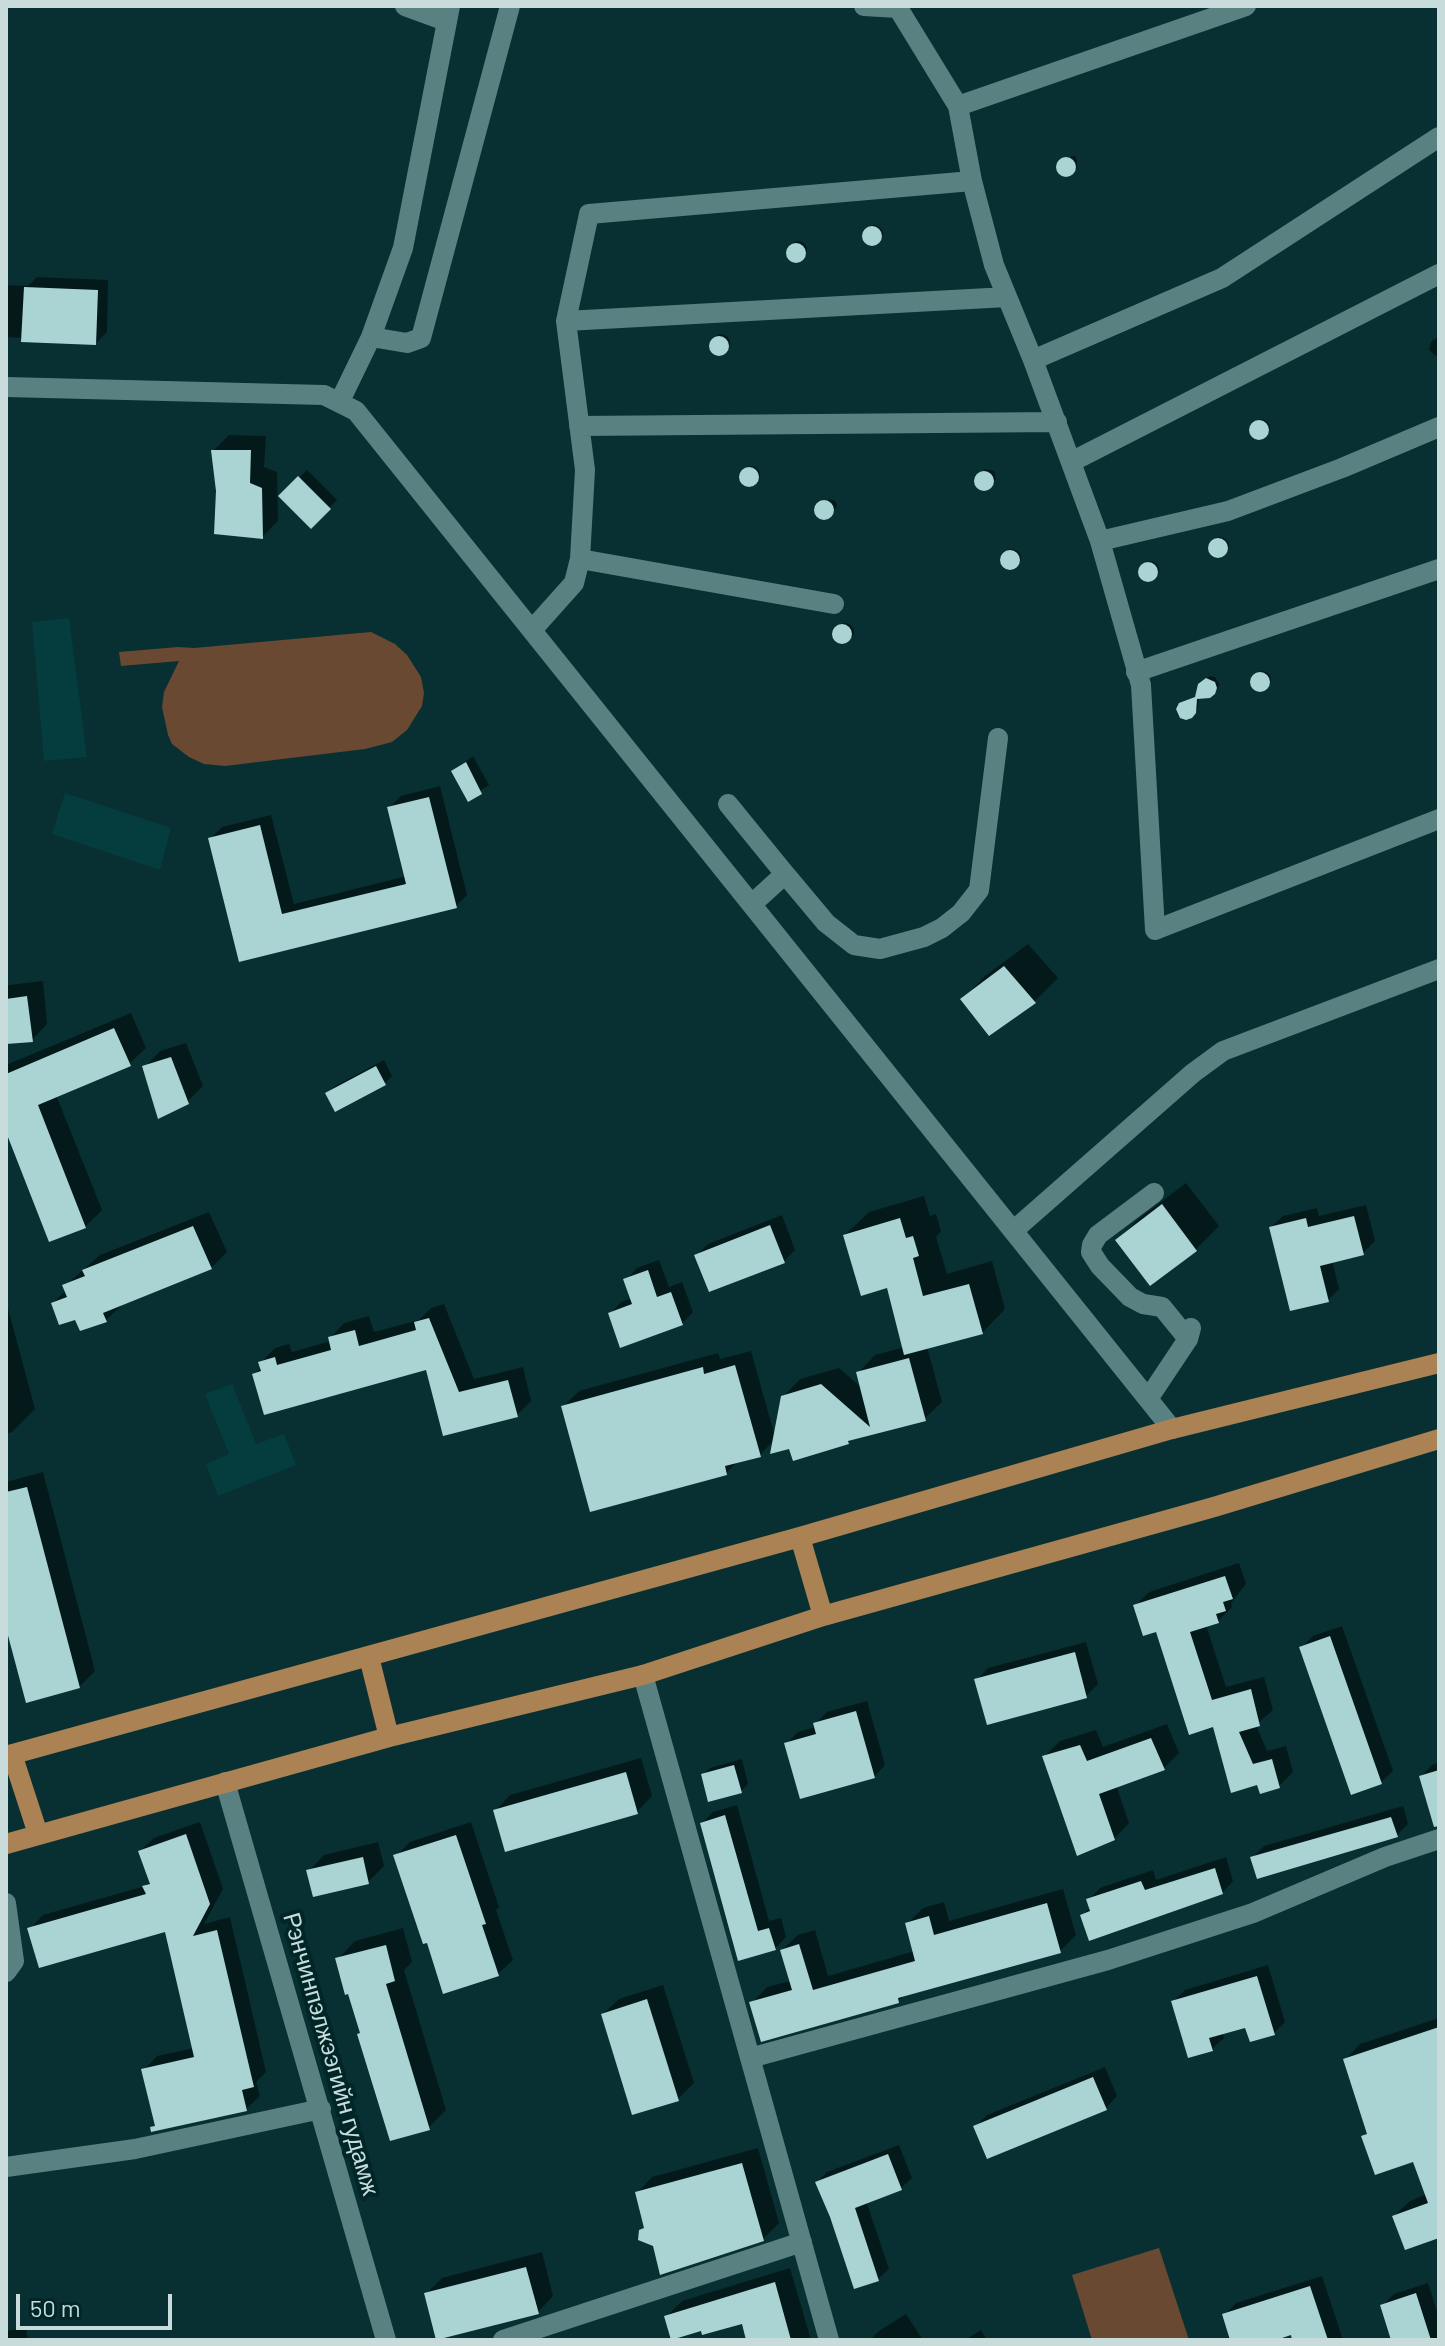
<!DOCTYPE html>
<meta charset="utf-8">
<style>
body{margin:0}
#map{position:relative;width:1445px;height:2346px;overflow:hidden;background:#083032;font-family:Barlow,sans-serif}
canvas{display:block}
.frame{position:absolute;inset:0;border:8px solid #c8dcdc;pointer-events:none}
.scale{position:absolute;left:16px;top:2294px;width:156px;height:36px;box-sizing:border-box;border:4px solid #c8dcdc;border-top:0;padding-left:10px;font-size:24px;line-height:28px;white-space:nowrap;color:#c8dcdc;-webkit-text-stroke:6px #002628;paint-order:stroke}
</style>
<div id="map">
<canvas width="1445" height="2346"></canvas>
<div class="frame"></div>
<div class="scale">50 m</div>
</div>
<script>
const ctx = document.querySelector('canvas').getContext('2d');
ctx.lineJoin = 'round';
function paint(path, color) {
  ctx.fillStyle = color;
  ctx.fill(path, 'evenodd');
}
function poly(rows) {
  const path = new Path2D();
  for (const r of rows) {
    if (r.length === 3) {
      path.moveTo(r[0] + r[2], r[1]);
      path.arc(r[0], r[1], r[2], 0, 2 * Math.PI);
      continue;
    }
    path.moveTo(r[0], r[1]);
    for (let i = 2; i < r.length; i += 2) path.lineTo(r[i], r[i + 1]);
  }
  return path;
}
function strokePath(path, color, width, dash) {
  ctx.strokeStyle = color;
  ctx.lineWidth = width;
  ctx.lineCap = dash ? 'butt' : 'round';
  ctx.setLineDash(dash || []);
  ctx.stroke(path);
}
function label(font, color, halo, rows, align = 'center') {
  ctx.font = font + ' Barlow,sans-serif';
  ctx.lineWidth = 8;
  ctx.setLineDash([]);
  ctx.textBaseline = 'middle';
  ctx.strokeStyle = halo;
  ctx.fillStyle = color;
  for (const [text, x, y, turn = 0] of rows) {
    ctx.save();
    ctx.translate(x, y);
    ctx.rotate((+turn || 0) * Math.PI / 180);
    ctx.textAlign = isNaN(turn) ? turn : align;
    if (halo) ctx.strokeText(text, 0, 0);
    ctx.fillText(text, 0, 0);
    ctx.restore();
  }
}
paint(poly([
 [69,618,87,757,44,761,32,622],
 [65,793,171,828,160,870,52,834],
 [232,1384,256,1444,284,1434,296,1465,218,1496,206,1464,229,1454,205,1394]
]), '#053c3e');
paint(poly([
 [371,632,395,644,407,655,421,677,424,693,422,706,407,730,392,742,365,749,225,766,204,764,189,757,172,744,168,735,162,707,164,692,179,661,121,666,119,652,178,647,194,648],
 [1159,2248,1189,2340,1092,2340,1072,2275]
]), '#694931');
paint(poly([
 [1075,156,1077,160,1077,168,1068,175,1061,174,1058,170,1060,161,1064,158],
 [874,234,9],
 [798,250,9],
 [37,277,108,280,107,332,96,343,6,337,6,285,28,286],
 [721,343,9],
 [1439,336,1439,354,1436,356,1429,350,1431,342],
 [1261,428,9],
 [229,435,266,436,264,467,277,472,278,521,262,537,218,491,213,451],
 [751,475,9],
 [985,469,994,471,996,479,987,488,978,485,977,478],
 [307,470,337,500,311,526,281,496],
 [830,499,835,501,837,505,833,513,824,518,818,514,816,509,819,504],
 [1220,546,9],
 [1012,558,9],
 [1150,570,9],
 [845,632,9],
 [1262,680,9],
 [1210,676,1215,677,1219,684,1218,689,1214,693,1199,697,1198,708,1195,711,1181,704,1198,695,1205,679],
 [473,756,489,785,468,799,453,771],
 [440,786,467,895,456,906,241,960,210,839,222,827,271,815,294,904,407,876,389,808,401,796],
 [1028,944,1058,978,1035,1001,990,1033,962,1000,985,976],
 [43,981,47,1024,32,1040,6,1042,6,988,9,985],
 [131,1013,146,1048,129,1064,56,1095,102,1210,85,1227,6,1126,6,1065],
 [186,1043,203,1086,187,1102,145,1067,160,1051],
 [384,1060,392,1076,385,1083,327,1094,335,1086],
 [1186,1183,1219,1226,1196,1249,1117,1240,1141,1217],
 [924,1196,930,1216,936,1214,941,1231,936,1237,947,1274,992,1261,1005,1309,982,1333,927,1347,942,1402,924,1419,852,1438,848,1442,791,1447,774,1440,760,1455,738,1461,726,1473,563,1407,579,1391,718,1353,720,1359,751,1351,775,1437,783,1397,800,1379,839,1368,862,1388,858,1373,875,1355,905,1347,888,1286,845,1235,869,1212],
 [1366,1205,1375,1241,1363,1253,1332,1260,1339,1289,1328,1300,1271,1227,1283,1216,1317,1208,1319,1216],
 [209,1212,227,1252,211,1268,122,1305,106,1320,76,1317,53,1303,66,1290,65,1286,100,1255],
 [782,1215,795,1250,784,1261,697,1255,708,1244],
 [659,1260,669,1287,682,1282,693,1312,682,1324,610,1314,621,1302,632,1298,626,1280,637,1268],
 [6,1301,35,1409,12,1432,6,1434],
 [444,1304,474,1379,523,1367,531,1401,516,1416,444,1433,427,1367,254,1374,262,1367,261,1362,275,1348,289,1344,292,1352,331,1341,330,1338,344,1323,369,1316,374,1332,419,1320,431,1308],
 [43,1472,95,1671,79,1687,6,1620,6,1482],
 [1239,1563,1246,1584,1231,1603,1232,1607,1218,1621,1206,1625,1226,1687,1264,1677,1273,1710,1256,1725,1267,1751,1286,1746,1293,1772,1279,1786,1259,1783,1214,1725,1157,1630,1135,1606,1149,1592],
 [1342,1626,1393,1771,1381,1782,1301,1648,1313,1636],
 [1086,1642,1098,1684,1086,1696,977,1680,988,1668],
 [867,1701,885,1765,874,1777,787,1743,798,1732,816,1727,815,1724,827,1712],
 [1167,1724,1179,1753,1164,1768,1116,1785,1129,1823,1114,1839,1044,1757,1060,1741,1096,1730,1103,1747],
 [641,1758,652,1796,637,1812,495,1811,510,1795],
 [742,1759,748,1784,741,1791,703,1775,710,1768],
 [1439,1763,1439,1825,1421,1776,1432,1765],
 [737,1805,769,1921,781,1918,786,1937,775,1949,740,1959,702,1823,713,1812],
 [1403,1806,1408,1824,1397,1835,1252,1858,1264,1846],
 [200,1822,223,1889,204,1924,230,1917,266,2072,256,2082,260,2096,246,2109,153,2128,156,2124,144,2070,157,2056,194,2048,167,1930,30,1929,43,1915,145,1886,151,1881,140,1851,154,1838],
 [471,1822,499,1907,496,1910,513,1960,498,1974,396,1856,410,1842],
 [378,1842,384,1866,368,1882,309,1871,324,1855],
 [1226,1857,1233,1881,1222,1893,1082,1915,1091,1907,1089,1899,1100,1888,1153,1870,1156,1880],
 [1063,1889,1076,1935,1060,1951,906,1994,898,2001,752,2003,767,1987,791,1981,782,1950,798,1935,815,1930,828,1976,915,1951,907,1924,923,1908,944,1902,949,1921],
 [403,1928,412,1962,404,1970,446,2110,428,2128,338,1959,355,1941],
 [1268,1965,1285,2022,1274,2033,1247,2025,1222,2032,1224,2038,1212,2049,1173,2002,1185,1990],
 [663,1985,694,2083,678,2099,603,2014,619,1999],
 [1439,2018,1439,2236,1394,2216,1410,2201,1427,2194,1414,2159,1363,2137,1369,2131,1345,2060,1360,2044],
 [1105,2067,1117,2096,1106,2108,976,2126,987,2115],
 [899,2145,912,2178,901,2188,866,2201,889,2269,878,2279,855,2286,817,2183,827,2172],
 [758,2148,779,2223,763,2239,654,2245,646,2227,637,2193,652,2177],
 [542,2252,553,2296,538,2312,426,2294,442,2278],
 [790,2268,811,2340,748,2340,743,2321,702,2329,667,2316,682,2301],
 [1322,2276,1343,2340,1294,2340,1292,2333,1270,2340,1232,2340,1224,2315,1236,2303],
 [1428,2283,1439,2318,1439,2340,1393,2340,1382,2306,1394,2294],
 [906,2314,923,2340,870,2340,879,2331],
 [26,2328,28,2340,6,2340,6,2331],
 [981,2330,987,2340,965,2340]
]), '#0007');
paint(poly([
 [1066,167,10],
 [872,236,10],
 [796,253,10],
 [24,287,98,290,96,345,21,342],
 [719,346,10],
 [1259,430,10],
 [211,450,251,450,250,483,262,488,263,539,214,534,216,491],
 [749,477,10],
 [984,481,10],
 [298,476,331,509,311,529,278,496],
 [824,510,10],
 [1218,548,10],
 [1010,560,10],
 [1148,572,10],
 [842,634,10],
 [1260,682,10],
 [1206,678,1215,682,1217,688,1215,694,1210,698,1197,699,1196,713,1192,718,1186,720,1180,718,1176,709,1179,703,1195,697,1198,684],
 [466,762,482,794,468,802,451,771],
 [429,797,457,908,239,962,208,838,260,825,282,914,406,884,387,807],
 [1004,966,1036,1003,989,1036,960,999],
 [27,996,33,1042,6,1044,6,999],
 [114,1028,131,1066,38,1105,86,1228,49,1242,6,1132,6,1074],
 [171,1057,189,1104,158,1119,142,1066],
 [376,1066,386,1085,335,1112,325,1093],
 [1162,1204,1197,1251,1150,1286,1115,1240],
 [1354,1216,1364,1255,1320,1266,1329,1302,1290,1311,1269,1227,1306,1218,1308,1227],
 [900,1218,906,1238,913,1236,919,1256,913,1258,923,1296,969,1284,983,1334,904,1355,887,1288,861,1296,843,1235],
 [770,1225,785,1263,709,1292,694,1255],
 [193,1226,212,1269,103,1313,107,1322,80,1331,75,1320,59,1325,51,1303,67,1297,62,1285,85,1276,82,1270],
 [648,1270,657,1297,671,1292,683,1325,620,1348,608,1313,632,1304,623,1279],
 [429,1318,459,1392,508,1380,518,1417,443,1436,426,1370,264,1415,252,1374,261,1371,258,1362,275,1357,277,1365,331,1350,328,1337,355,1330,359,1346,416,1330,414,1322],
 [909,1358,926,1421,848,1441,849,1444,793,1461,789,1449,770,1454,781,1396,821,1384,870,1427,856,1372],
 [735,1365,761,1457,725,1466,727,1475,590,1512,561,1406,703,1367,704,1374],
 [27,1487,80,1688,26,1703,6,1628,6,1492],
 [1225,1576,1233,1599,1223,1602,1226,1611,1216,1614,1219,1623,1190,1632,1212,1700,1251,1689,1260,1726,1239,1732,1253,1764,1272,1759,1280,1788,1260,1794,1257,1785,1231,1793,1213,1727,1189,1735,1156,1632,1143,1636,1133,1605],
 [1330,1636,1382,1784,1351,1795,1299,1647],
 [1075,1652,1087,1698,987,1725,974,1679],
 [856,1711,875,1778,800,1799,784,1743,816,1734,813,1723],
 [1151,1738,1165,1770,1099,1794,1115,1840,1077,1856,1042,1756,1080,1745,1087,1761],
 [734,1765,742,1793,708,1802,701,1774],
 [1439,1770,1439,1826,1434,1827,1419,1776],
 [626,1772,638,1814,505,1852,493,1810],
 [725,1815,758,1931,769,1928,776,1950,738,1961,700,1823],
 [1391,1817,1398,1837,1257,1879,1250,1857],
 [186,1834,210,1904,193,1936,217,1930,254,2087,242,2090,247,2111,151,2132,150,2127,155,2126,141,2069,194,2057,165,1932,39,1968,27,1928,146,1894,142,1886,150,1884,138,1851],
 [456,1835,486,1924,482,1925,499,1976,443,1994,427,1943,423,1944,393,1855],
 [363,1857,369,1884,313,1897,306,1870],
 [1215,1868,1223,1894,1089,1941,1080,1915,1090,1911,1086,1899,1141,1881,1145,1890],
 [1047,1903,1061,1953,898,1998,899,2003,761,2042,749,2002,792,1990,780,1950,799,1944,813,1990,915,1961,905,1923,929,1916,934,1935],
 [386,1945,395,1981,386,1984,430,2130,390,2141,357,2034,360,2033,348,1994,345,1995,335,1958],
 [1257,1976,1275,2035,1250,2042,1245,2028,1209,2038,1213,2051,1188,2058,1171,2001],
 [647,1999,679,2101,632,2115,601,2014],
 [1439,2027,1439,2238,1405,2250,1392,2216,1428,2203,1413,2162,1375,2175,1361,2136,1367,2134,1343,2059],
 [1093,2077,1107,2110,987,2159,973,2126],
 [888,2154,902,2190,855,2208,879,2281,854,2289,830,2217,815,2182],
 [742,2163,764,2241,660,2275,653,2246,638,2240,639,2230,644,2228,635,2192],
 [526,2267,539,2314,436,2340,424,2293],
 [775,2282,791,2340,746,2340,742,2324,702,2335,701,2331,671,2340,664,2316],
 [1310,2286,1328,2340,1292,2340,1291,2335,1276,2340,1230,2340,1222,2314],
 [1416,2293,1431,2340,1391,2340,1380,2305]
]), '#aad3d4');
strokePath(poly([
 [405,6,446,21],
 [864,6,898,8,958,106,1246,6],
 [958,106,972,181,994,265,1033,360,1100,541,1141,685,1155,930,1439,819],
 [566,321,1007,297],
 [371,337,407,343,421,338,510,6],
 [1033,360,1222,278,1439,137],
 [6,387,324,395,356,411,1172,1429],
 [340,401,371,337,403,248,450,6],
 [579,426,1057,422],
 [1071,462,1439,274],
 [1100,541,1228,511,1342,468,1439,427],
 [580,559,834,604],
 [532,630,574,583,580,559,585,470,566,321,589,214,972,181],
 [1136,672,1439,569],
 [728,804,785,874,752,904],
 [785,874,826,923,854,945,880,949,924,937,942,928,961,913,979,890,998,738],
 [1154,1193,1098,1235,1092,1245,1091,1252,1100,1266,1130,1297,1143,1304,1162,1307,1188,1339],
 [1013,1231,1193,1073,1223,1051,1439,969],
 [1148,1399,1188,1339,1191,1328],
 [643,1675,829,2340],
 [225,1782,386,2340],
 [6,1903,14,1961,6,1972],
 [750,2058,1108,1960,1253,1913,1385,1857,1439,1839],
 [6,2167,135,2149,321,2109],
 [503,2340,802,2242]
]), '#5a8182', 20);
strokePath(poly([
 [800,1537,823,1616],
 [369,1657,389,1737],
 [12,1754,38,1834],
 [6,1756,800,1537,1172,1429,1439,1363],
 [6,1844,389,1737,643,1675,823,1616,1214,1507,1439,1439]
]), '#aa8254', 20);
label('24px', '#c8dcdc', '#002628', [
 ["Рэнчинпэлжээгийн гудамж",331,2054,74]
]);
</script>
